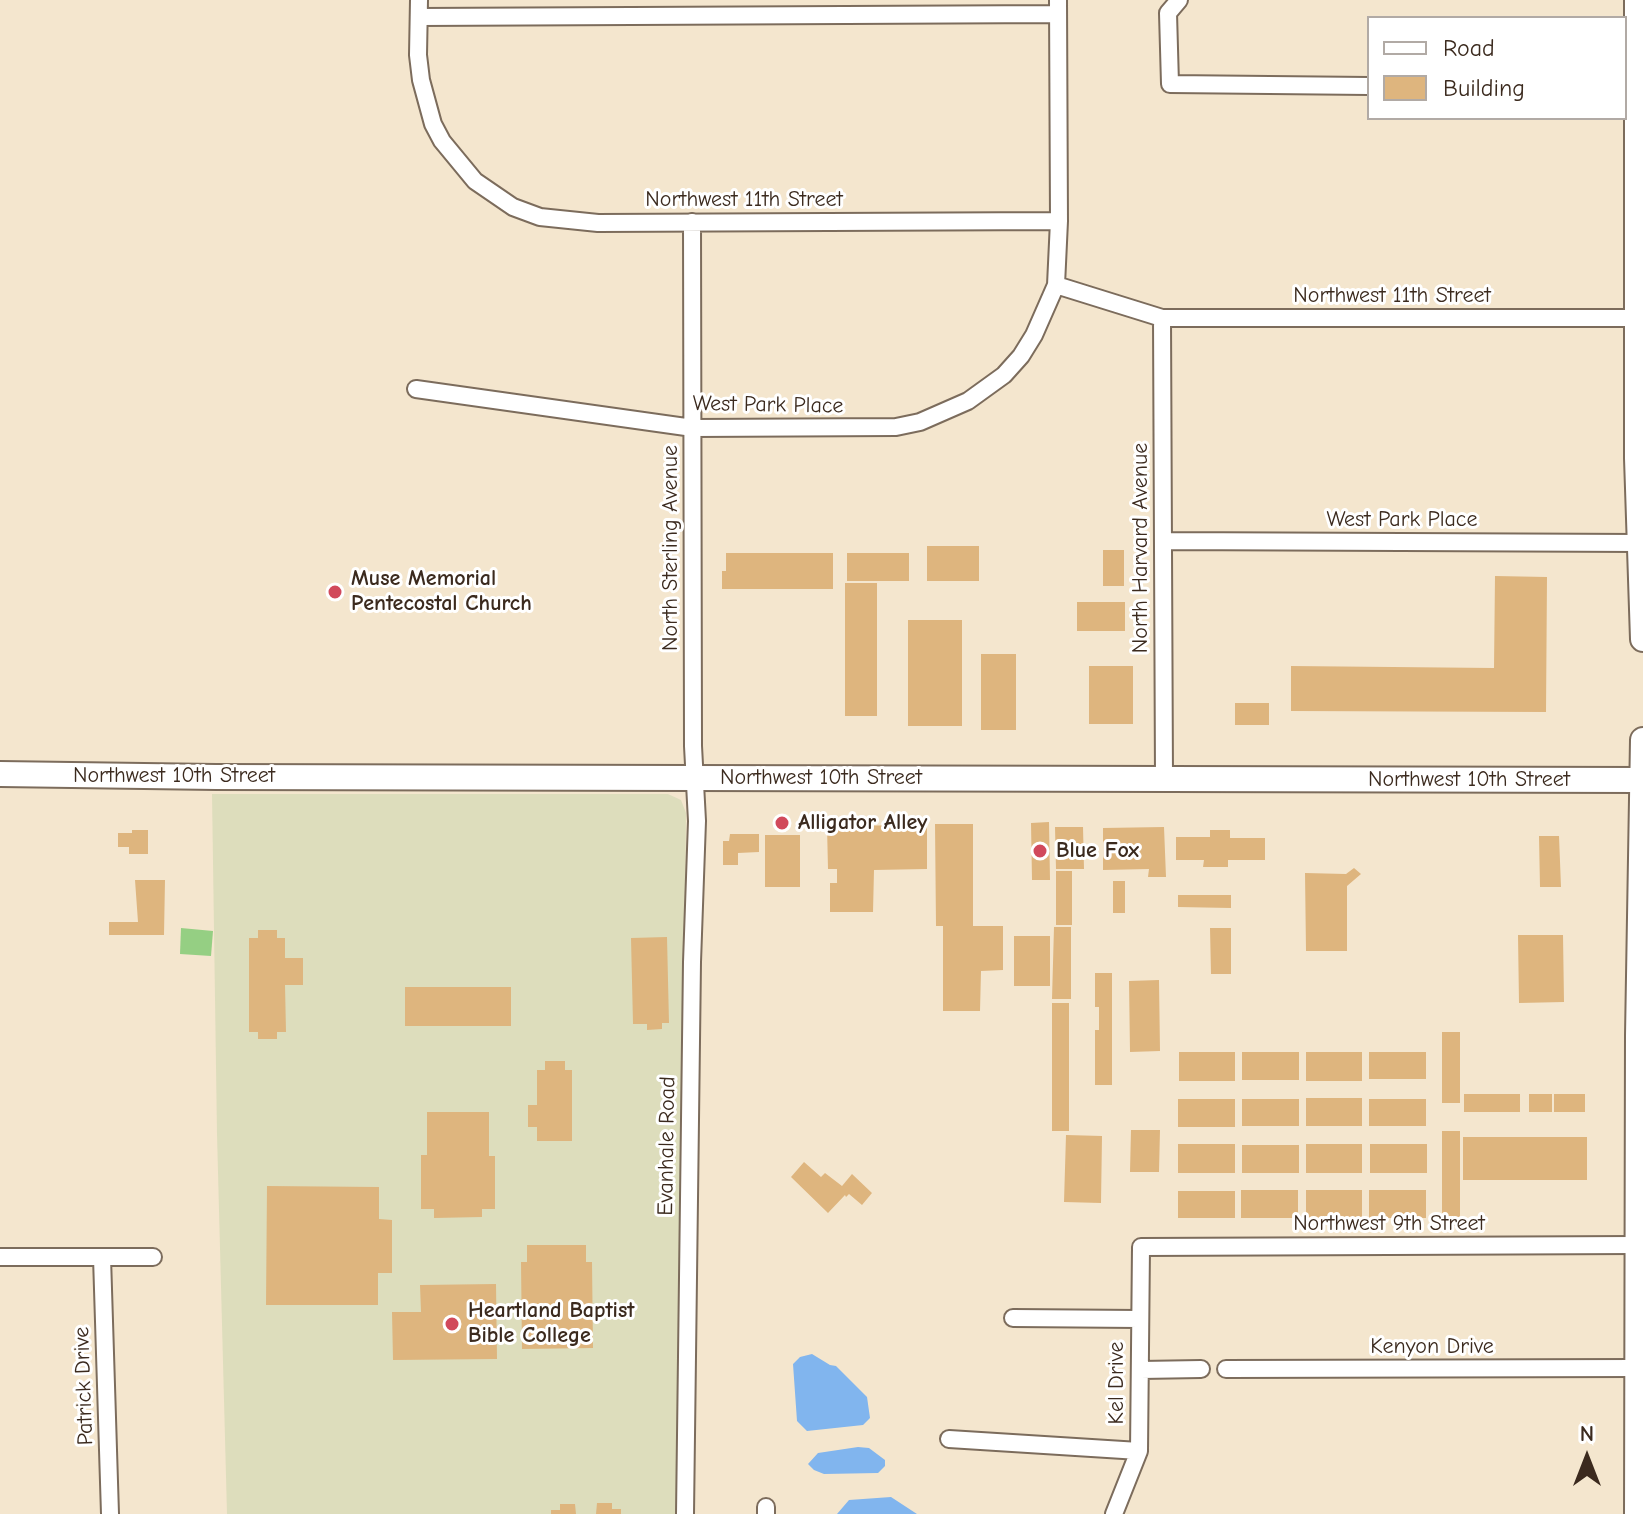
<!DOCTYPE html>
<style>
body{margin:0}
#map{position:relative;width:1643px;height:1514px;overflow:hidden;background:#f4e6ce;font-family:"Comic Neue",sans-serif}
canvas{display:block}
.legend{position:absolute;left:1367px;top:16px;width:260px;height:104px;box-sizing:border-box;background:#fff;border:2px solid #b1aaa5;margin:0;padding:10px 14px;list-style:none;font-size:24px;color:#3b2a1e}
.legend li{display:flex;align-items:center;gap:16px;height:40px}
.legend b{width:40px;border:2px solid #b1aaa5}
.north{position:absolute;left:1547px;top:1418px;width:80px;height:80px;-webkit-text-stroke:6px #fff;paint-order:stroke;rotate:0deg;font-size:22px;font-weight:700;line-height:32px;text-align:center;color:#3b2a1e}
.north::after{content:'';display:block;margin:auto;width:28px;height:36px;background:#3b2a1e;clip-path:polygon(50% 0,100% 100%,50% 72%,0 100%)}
</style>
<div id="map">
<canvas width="1643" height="1514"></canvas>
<ul class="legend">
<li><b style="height:10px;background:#fff"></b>Road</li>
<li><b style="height:22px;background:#deb57e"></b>Building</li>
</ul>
<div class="north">N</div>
</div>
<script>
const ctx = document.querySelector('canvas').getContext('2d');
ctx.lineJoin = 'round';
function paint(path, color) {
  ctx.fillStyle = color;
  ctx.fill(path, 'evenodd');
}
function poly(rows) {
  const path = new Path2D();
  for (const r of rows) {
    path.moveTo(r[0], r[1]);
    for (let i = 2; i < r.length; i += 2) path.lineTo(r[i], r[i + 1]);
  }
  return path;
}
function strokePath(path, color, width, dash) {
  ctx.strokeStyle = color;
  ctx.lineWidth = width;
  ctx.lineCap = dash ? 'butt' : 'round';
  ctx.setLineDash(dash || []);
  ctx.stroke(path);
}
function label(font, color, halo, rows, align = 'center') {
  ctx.font = font + ' "Comic Neue",sans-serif';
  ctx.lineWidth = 6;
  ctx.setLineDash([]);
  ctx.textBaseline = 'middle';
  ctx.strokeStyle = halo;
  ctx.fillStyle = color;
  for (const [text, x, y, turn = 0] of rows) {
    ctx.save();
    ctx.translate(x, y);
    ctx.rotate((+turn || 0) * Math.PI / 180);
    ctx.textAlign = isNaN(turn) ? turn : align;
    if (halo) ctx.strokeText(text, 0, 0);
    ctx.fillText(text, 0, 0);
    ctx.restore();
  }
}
paint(poly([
 [212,794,668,794,681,800,686,813,680,1514,227,1514,217,1134]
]), '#ddddbc');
paint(poly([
 [181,928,213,931,211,956,180,954]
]), '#95cf83');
paint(poly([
 [812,1354,830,1365,836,1366,867,1397,870,1418,863,1425,807,1431,797,1421,793,1364,800,1357],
 [858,1447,869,1448,885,1460,885,1466,878,1473,824,1474,814,1470,808,1464,818,1453],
 [891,1497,917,1514,837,1514,849,1500]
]), '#81b5ee');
paint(poly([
 [927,546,979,546,979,581,927,581],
 [1103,550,1124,550,1124,586,1103,586],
 [726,553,833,553,833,589,722,589,722,571,726,571],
 [847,553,909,553,909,581,847,581],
 [1495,576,1547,577,1546,712,1291,711,1291,666,1494,668],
 [845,583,877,583,877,716,845,716],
 [1077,602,1125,602,1125,631,1077,631],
 [908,620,962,620,962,726,908,726],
 [981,654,1016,654,1016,730,981,730],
 [1089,666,1133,666,1133,724,1089,724],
 [1235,703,1269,703,1269,725,1235,725],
 [1049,822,1050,880,1032,880,1031,823],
 [935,824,973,824,973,926,1003,926,1003,970,981,971,980,1011,943,1011,943,926,936,926],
 [927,825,927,869,874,870,873,912,830,912,830,883,837,883,837,869,828,869,827,826],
 [1055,827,1083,827,1084,869,1056,869],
 [1164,827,1166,877,1148,877,1149,869,1103,870,1103,828],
 [132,830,148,830,148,854,129,854,129,847,118,847,118,833,132,833],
 [1210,830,1230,830,1230,838,1265,838,1265,860,1228,860,1228,867,1203,867,1204,860,1176,860,1176,837,1210,837],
 [730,834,759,834,759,852,738,853,738,865,723,865,723,841,729,841],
 [765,835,800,835,800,887,765,887],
 [1539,836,1559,836,1561,887,1540,887],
 [1354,868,1361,874,1347,886,1347,951,1306,951,1305,873,1346,874],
 [1056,871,1072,871,1072,925,1056,925],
 [135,880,165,880,164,935,109,935,109,922,138,922],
 [1113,881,1125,881,1125,913,1113,913],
 [1178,895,1231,895,1231,908,1178,907],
 [1054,927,1071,927,1071,999,1052,999],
 [1210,928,1231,928,1231,974,1211,974],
 [258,930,277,930,277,938,285,938,285,958,303,958,303,985,285,985,286,1032,277,1032,277,1039,258,1039,258,1032,249,1032,249,938,258,938],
 [1518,935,1563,935,1564,1002,1519,1003],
 [1014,936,1050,936,1050,986,1014,986],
 [667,937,669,1023,662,1023,662,1029,647,1030,647,1024,633,1024,631,938],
 [1095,973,1112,973,1112,1085,1095,1085,1095,1030,1099,1030,1099,1007,1095,1007],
 [1159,980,1160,1051,1130,1052,1129,981],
 [405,987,511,987,511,1026,405,1026],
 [1052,1003,1069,1003,1069,1131,1052,1131],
 [1442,1032,1460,1032,1460,1103,1442,1103],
 [1179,1052,1235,1052,1235,1081,1179,1081],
 [1242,1052,1299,1052,1299,1080,1242,1080],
 [1306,1052,1362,1052,1362,1081,1306,1081],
 [1369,1052,1426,1052,1426,1079,1369,1079],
 [545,1061,565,1061,565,1070,572,1070,572,1141,537,1141,537,1127,528,1127,528,1105,537,1105,537,1070,545,1070],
 [1464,1094,1520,1094,1520,1112,1464,1112],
 [1529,1094,1552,1094,1552,1112,1529,1112],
 [1554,1094,1585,1094,1585,1112,1554,1112],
 [1306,1098,1362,1098,1362,1126,1306,1126],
 [1178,1099,1235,1099,1235,1127,1178,1127],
 [1242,1099,1299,1099,1299,1126,1242,1126],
 [1369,1099,1426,1099,1426,1126,1369,1126],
 [427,1112,489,1112,489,1156,495,1156,495,1209,482,1209,482,1217,434,1218,434,1209,421,1209,421,1155,427,1155],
 [1131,1130,1160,1130,1159,1172,1130,1172],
 [1442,1131,1460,1131,1460,1226,1442,1226],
 [1066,1135,1102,1136,1101,1203,1064,1202],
 [1463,1137,1587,1137,1587,1180,1463,1180],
 [1178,1144,1235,1144,1235,1173,1178,1173],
 [1306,1144,1362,1144,1362,1173,1306,1173],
 [1370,1144,1427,1144,1427,1173,1370,1173],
 [1242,1145,1299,1145,1299,1173,1242,1173],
 [804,1162,821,1177,825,1173,842,1186,852,1174,872,1193,862,1205,849,1194,846,1197,845,1195,828,1213,791,1177],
 [267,1186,379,1187,379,1219,392,1220,392,1273,378,1273,378,1305,266,1305],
 [1241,1190,1298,1190,1298,1218,1241,1218],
 [1306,1190,1362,1190,1362,1218,1306,1218],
 [1369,1190,1426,1190,1426,1218,1369,1218],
 [1178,1191,1235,1191,1235,1218,1178,1218],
 [527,1245,586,1245,586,1262,592,1262,593,1348,522,1349,521,1262,527,1262],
 [496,1284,497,1359,393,1360,392,1312,421,1312,420,1285],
 [597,1503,612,1503,612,1509,621,1509,621,1514,596,1514],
 [560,1504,575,1504,576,1514,551,1514,551,1510,560,1510]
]), '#deb57e');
const minor = poly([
 [419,0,418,55,421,80,433,124,442,141,475,181,513,207,540,217,598,223,1059,221],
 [1179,0,1168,13,1170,84,1369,86],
 [419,17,1058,14],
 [1056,285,1162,318,1638,318],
 [1162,318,1164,779],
 [416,389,693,428,896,427,920,422,968,401,1004,375,1021,356,1034,335,1056,285,1059,221,1058,0],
 [1163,541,1640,543],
 [0,1257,153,1257],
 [102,1257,110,1514],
 [1013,1318,1139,1319],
 [1226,1369,1637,1368],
 [1141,1370,1201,1369],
 [949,1439,1139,1451],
 [766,1507,766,1514],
 [685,1514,692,962,697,821,693,746,692,222],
 [1114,1514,1139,1451,1141,1247,1637,1245]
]);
const secondary = poly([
 [1637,0,1637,458,1643,639],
 [0,774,216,777,1643,780],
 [1637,1514,1638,1035,1643,740]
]);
strokePath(minor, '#7c6c5c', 20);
strokePath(secondary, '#7c6c5c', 28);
strokePath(minor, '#fff', 16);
strokePath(secondary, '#fff', 24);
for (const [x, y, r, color] of [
 [335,592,8,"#d1495b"],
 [782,823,8,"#d1495b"],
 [1040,851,8,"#d1495b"],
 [452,1324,8,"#d1495b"]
]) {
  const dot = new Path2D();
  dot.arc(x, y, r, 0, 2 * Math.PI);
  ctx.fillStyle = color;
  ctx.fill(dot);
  strokePath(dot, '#fff', 3);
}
label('22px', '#3b2a1e', '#fff', [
 ["Northwest 11th Street",744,200],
 ["Northwest 11th Street",1392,296],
 ["West Park Place",768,405,1],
 ["West Park Place",1402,520],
 ["North Sterling Avenue",671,548,-90],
 ["North Harvard Avenue",1141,548,-90],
 ["Northwest 10th Street",174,776],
 ["Northwest 10th Street",821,778],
 ["Northwest 10th Street",1469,780],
 ["Evanhale Road",667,1146,-89],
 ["Northwest 9th Street",1389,1224],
 ["Kenyon Drive",1432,1347],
 ["Kel Drive",1117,1383,-90],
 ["Patrick Drive",84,1386,-92]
]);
label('bold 22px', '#3b2a1e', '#fff', [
 ["Muse Memorial",351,579],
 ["Pentecostal Church",351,604],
 ["Alligator Alley",798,823],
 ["Blue Fox",1056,851],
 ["Heartland Baptist",468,1311],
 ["Bible College",468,1336]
], 'left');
</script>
